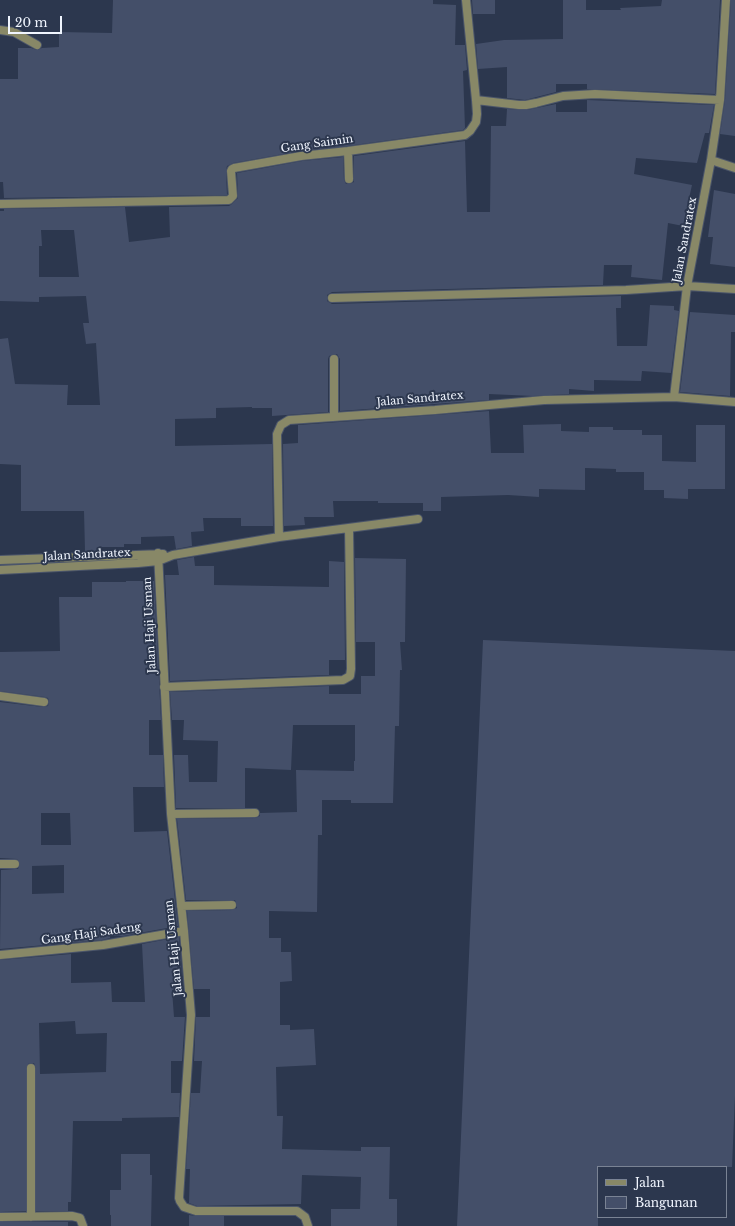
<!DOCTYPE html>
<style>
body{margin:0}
#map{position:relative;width:735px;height:1226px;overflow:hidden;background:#2c374e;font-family:"Libre Baskerville",serif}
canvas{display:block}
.legend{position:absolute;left:597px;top:1166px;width:130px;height:52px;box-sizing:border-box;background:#2c374e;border:1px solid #7a8394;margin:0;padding:5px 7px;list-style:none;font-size:12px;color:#f0f5fe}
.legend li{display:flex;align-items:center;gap:8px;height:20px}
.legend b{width:20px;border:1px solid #7a8394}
.scale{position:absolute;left:8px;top:16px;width:54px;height:18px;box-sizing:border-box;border:2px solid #f0f5fe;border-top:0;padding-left:5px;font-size:12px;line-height:14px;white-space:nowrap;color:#f0f5fe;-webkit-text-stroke:3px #2c374e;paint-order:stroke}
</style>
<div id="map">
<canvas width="735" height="1226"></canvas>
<ul class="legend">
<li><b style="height:5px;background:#888867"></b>Jalan</li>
<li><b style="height:11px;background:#444f69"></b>Bangunan</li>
</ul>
<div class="scale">20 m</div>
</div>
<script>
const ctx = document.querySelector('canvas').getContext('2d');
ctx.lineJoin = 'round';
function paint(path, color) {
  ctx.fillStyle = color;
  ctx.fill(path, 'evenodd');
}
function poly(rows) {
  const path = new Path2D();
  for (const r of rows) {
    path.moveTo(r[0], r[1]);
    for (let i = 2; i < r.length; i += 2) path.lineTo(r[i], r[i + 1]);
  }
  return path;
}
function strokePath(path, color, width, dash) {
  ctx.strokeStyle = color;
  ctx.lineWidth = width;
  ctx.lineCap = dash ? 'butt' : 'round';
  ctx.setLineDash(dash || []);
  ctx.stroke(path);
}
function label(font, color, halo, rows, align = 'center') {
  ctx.font = font + ' "Libre Baskerville",serif';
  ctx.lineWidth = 4;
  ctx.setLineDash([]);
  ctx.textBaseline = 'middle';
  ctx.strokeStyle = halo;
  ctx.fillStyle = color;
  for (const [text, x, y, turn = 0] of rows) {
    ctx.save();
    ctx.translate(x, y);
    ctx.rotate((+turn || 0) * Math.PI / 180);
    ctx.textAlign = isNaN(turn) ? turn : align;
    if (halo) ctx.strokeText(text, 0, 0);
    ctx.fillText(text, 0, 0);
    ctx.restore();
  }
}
paint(poly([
 [113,0,433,0,433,4,456,5,455,45,465,45,467,70,463,71,465,128,463,130,347,146,300,151,233,163,227,166,226,171,227,195,4,198,3,182,0,182,0,79,18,79,18,48,31,48,37,50,42,48,59,47,59,32,112,33],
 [472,0,495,0,495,14,473,14],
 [563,0,586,0,586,10,621,10,620,8,661,6,662,0,720,0,715,94,587,89,587,84,556,84,556,92,525,100,507,98,507,67,478,69,476,44,504,40,563,39],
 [731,0,735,0,735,136,720,134,725,100],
 [587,100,714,105,709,133,705,133,697,163,636,158,634,174,692,185,683,226,668,223,662,280,631,277,632,265,604,265,603,285,332,292,327,295,327,301,332,304,621,296,621,308,616,308,617,346,647,346,650,305,674,306,674,310,679,311,671,373,642,371,641,381,594,380,594,391,569,389,569,394,533,396,489,394,489,400,340,411,340,359,337,354,334,354,329,356,328,359,328,412,272,416,272,408,252,408,252,407,216,408,216,418,175,419,175,446,272,444,273,526,241,526,241,518,203,518,204,531,191,532,192,546,176,549,174,536,141,537,141,544,124,544,124,547,102,547,102,551,85,551,84,511,21,511,21,465,0,464,0,339,8,338,15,384,68,385,67,405,100,405,96,343,86,344,83,323,89,323,86,296,39,297,39,302,0,301,0,211,4,211,4,209,125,207,129,242,170,237,169,207,229,206,232,204,238,198,237,173,302,161,343,157,344,180,346,184,350,184,354,182,354,156,465,141,467,212,490,212,491,126,506,126,507,109,527,110,556,104,556,112,587,112],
 [41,230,74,230,79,277,39,277,39,246,42,246],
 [714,190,735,194,735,267,710,264,713,237,708,237],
 [690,312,735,315,735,332,731,332,730,396,680,392],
 [489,411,491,453,524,453,523,425,561,424,561,431,589,432,589,427,613,427,613,430,642,430,642,435,662,435,662,461,696,462,696,425,725,425,725,489,688,489,688,499,664,498,664,490,644,490,644,472,616,472,616,469,585,468,585,490,539,489,539,497,508,495,441,497,441,511,423,511,423,503,378,503,378,501,333,501,334,517,304,517,305,525,284,526,283,444,298,443,298,425],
 [194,557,195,566,214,566,214,585,329,587,329,561,344,562,345,660,329,660,329,675,170,681,165,575,179,575,177,560],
 [355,558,406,559,405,642,400,642,402,670,400,670,399,726,395,726,393,803,351,803,351,800,322,800,322,835,318,835,317,912,269,911,269,938,281,938,281,952,291,952,292,981,280,982,280,1025,290,1025,290,1030,314,1029,316,1065,276,1067,277,1116,283,1116,282,1149,361,1151,361,1147,390,1147,389,1199,397,1199,397,1226,331,1226,331,1209,360,1209,361,1177,302,1175,301,1204,197,1206,189,1203,190,1169,186,1169,191,1093,200,1093,202,1061,194,1061,196,1017,210,1017,210,989,194,989,187,911,232,910,237,908,237,905,235,900,186,900,177,819,255,818,260,816,260,813,297,812,296,770,354,771,354,761,355,761,355,725,293,725,291,770,245,768,245,808,176,808,174,755,188,755,189,782,217,782,218,741,183,740,184,720,172,720,170,692,329,686,329,694,361,694,361,676,375,676,375,642,356,642],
 [126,581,154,581,161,720,149,720,149,755,163,755,164,787,133,787,134,832,167,831,178,926,123,936,110,936,110,938,102,940,0,949,1,870,15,869,18,869,20,864,17,859,0,858,0,702,43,707,48,706,49,702,48,698,45,697,0,691,0,652,60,651,59,597,92,597,92,582,126,582],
 [41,813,70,813,71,845,41,845],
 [64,865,64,893,32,894,32,866],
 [483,640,735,651,735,1096,732,1167,598,1167,598,1226,457,1226],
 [179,937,183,989,172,990,174,1017,185,1017,182,1061,171,1061,171,1093,180,1093,179,1117,122,1118,122,1121,73,1121,71,1202,68,1202,68,1211,36,1211,36,1068,34,1063,29,1063,26,1068,26,1211,0,1212,0,960,71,954,71,983,111,982,112,1002,145,1002,142,944],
 [75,1021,76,1034,107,1033,106,1072,40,1074,39,1023],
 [121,1154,150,1154,150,1175,152,1175,151,1226,111,1226,111,1215,110,1215,110,1190,121,1190],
 [189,1215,196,1216,224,1216,224,1226,189,1226],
 [0,1222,68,1222,68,1226,0,1226]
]), '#444f69');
const street = poly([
 [466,0,476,100],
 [0,30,14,32,37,45],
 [348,151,349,179],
 [711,160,735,168],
 [0,204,229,200,233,196,231,171,232,169,234,168,301,156,348,151,465,135,470,131,476,122,477,114,476,100,519,105,526,105,536,103,563,96,595,94,720,100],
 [332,298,626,290,687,286,735,289],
 [334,359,334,416],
 [674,397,687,286,711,160,720,100,726,0],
 [279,537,277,434,281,425,289,420,435,410,544,400,674,397,735,402],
 [158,553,171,814,184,931,191,1015,179,1198,180,1201,184,1207,196,1211,297,1211,305,1217,308,1226],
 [0,560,163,554],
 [0,570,138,563,158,561,173,555,279,537,418,519],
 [164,687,343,680,350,676,351,669,349,528],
 [0,696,44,702],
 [171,814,255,813],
 [0,864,15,864],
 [181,906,232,905],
 [0,955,103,945,184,931],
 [0,1217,72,1216,80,1218,83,1226],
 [31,1217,31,1068]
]);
strokePath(street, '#4b556a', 10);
strokePath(street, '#888867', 8);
label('11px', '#f0f5fe', '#2c374e', [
 ["Gang Saimin",317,144,-8],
 ["Jalan Sandratex",685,240,-79],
 ["Jalan Sandratex",420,399,-5],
 ["Jalan Sandratex",87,555,-3],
 ["Jalan Haji Usman",150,625,-93],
 ["Gang Haji Sadeng",91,934,-8],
 ["Jalan Haji Usman",174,948,-96]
]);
</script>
